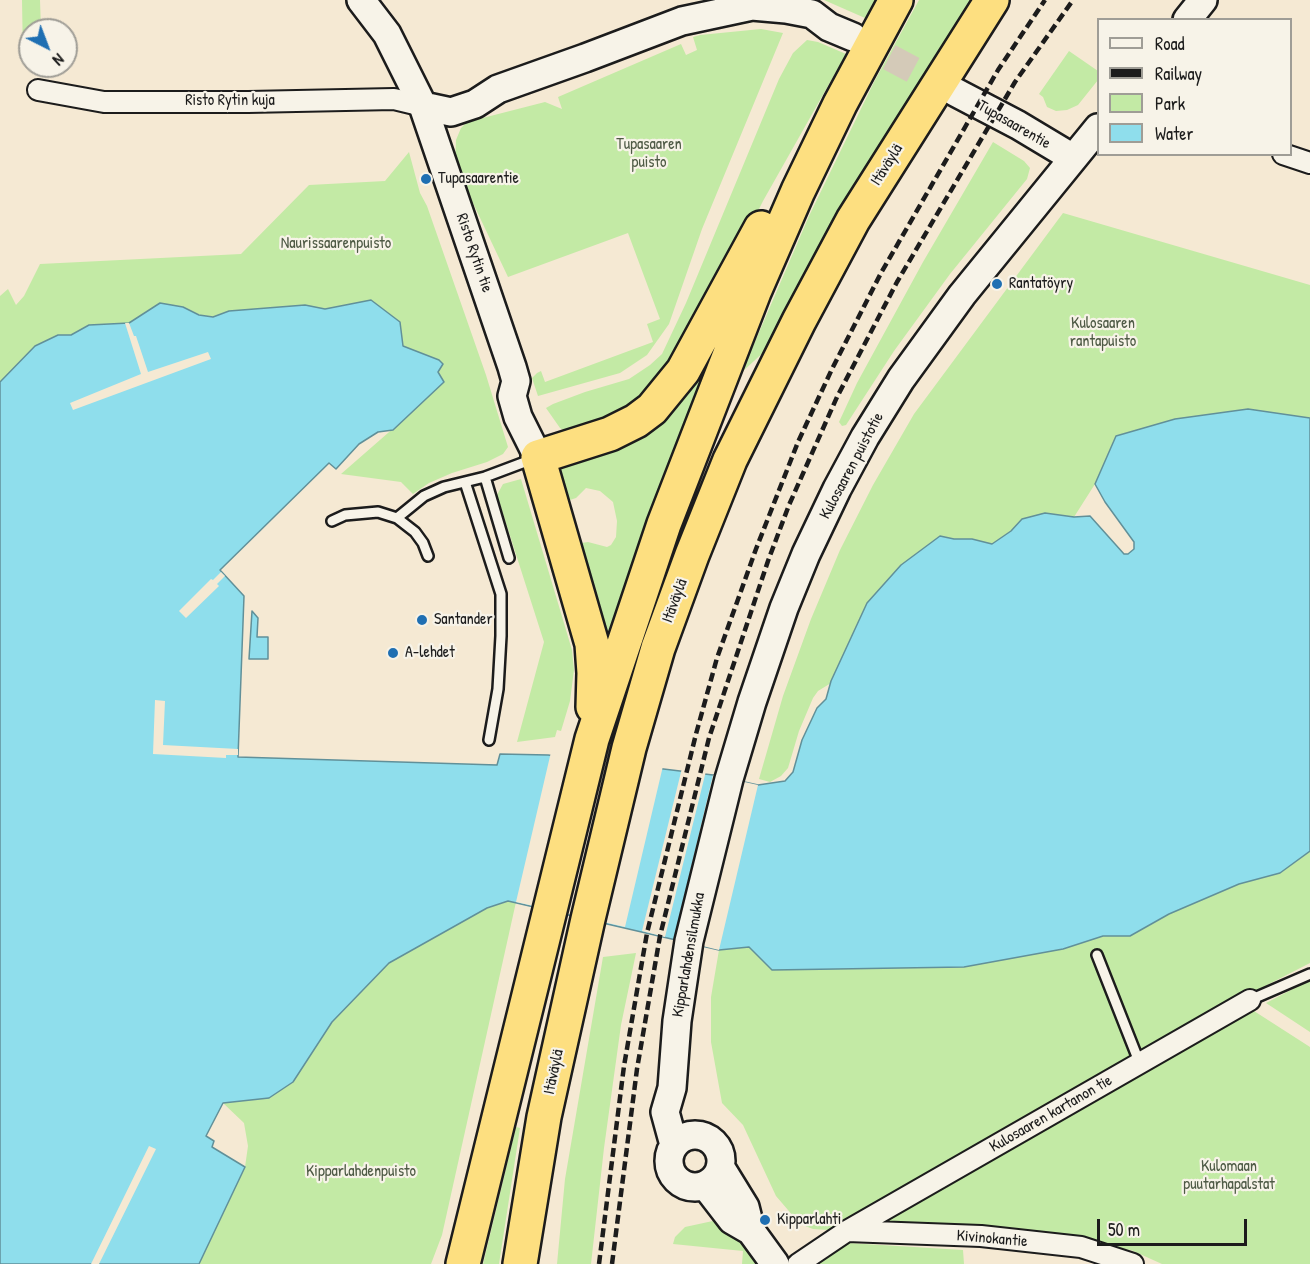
<!DOCTYPE html>
<meta charset="utf-8">
<style>
body{margin:0}
#map{position:relative;width:1310px;height:1264px;overflow:hidden;background:#f5e9d3;font-family:"Patrick Hand",sans-serif}
canvas{display:block}
.legend{position:absolute;left:1097px;top:18px;width:195px;height:138px;box-sizing:border-box;background:#f7f3e8;border:2px solid #9f9d96;margin:0;padding:8px 10px;list-style:none;font-size:18px;color:#1c1c1c}
.legend li{display:flex;align-items:center;gap:12px;height:30px}
.legend b{width:30px;border:2px solid #9f9d96}
.north{position:absolute;left:18px;top:18px;width:60px;height:60px;box-sizing:border-box;background:#f7f3e8;border:2px solid #9f9d96;border-radius:50%;rotate:138deg;font-size:16px;font-weight:700;line-height:24px;text-align:center;color:#1c1c1c}
.north::after{content:'';display:block;margin:auto;width:21px;height:27px;background:#1f6fb2;clip-path:polygon(50% 0,100% 100%,50% 72%,0 100%)}
.scale{position:absolute;left:1097px;top:1219px;width:150px;height:27px;box-sizing:border-box;border:3px solid #1c1c1c;border-top:0;padding-left:8px;font-size:18px;line-height:21px;white-space:nowrap;color:#1c1c1c;-webkit-text-stroke:4px #f7f3e8;paint-order:stroke}
</style>
<div id="map">
<canvas width="1310" height="1264"></canvas>
<ul class="legend">
<li><b style="height:8px;background:#f7f3e8"></b>Road</li>
<li><b style="height:8px;background:#1c1c1c"></b>Railway</li>
<li><b style="height:16px;background:#c3eaa5"></b>Park</li>
<li><b style="height:16px;background:#8fdeec"></b>Water</li>
</ul>
<div class="north">N</div>
<div class="scale">50 m</div>
</div>
<script>
const ctx = document.querySelector('canvas').getContext('2d');
ctx.lineJoin = 'round';
function paint(path, color) {
  ctx.fillStyle = color;
  ctx.fill(path, 'evenodd');
}
function poly(rows) {
  const path = new Path2D();
  for (const r of rows) {
    if (r.length === 3) {
      path.moveTo(r[0] + r[2], r[1]);
      path.arc(r[0], r[1], r[2], 0, 2 * Math.PI);
      continue;
    }
    path.moveTo(r[0], r[1]);
    for (let i = 2; i < r.length; i += 2) path.lineTo(r[i], r[i + 1]);
  }
  return path;
}
function strokePath(path, color, width, dash) {
  ctx.strokeStyle = color;
  ctx.lineWidth = width;
  ctx.lineCap = dash ? 'butt' : 'round';
  ctx.setLineDash(dash || []);
  ctx.stroke(path);
}
function label(font, color, halo, rows, align = 'center') {
  ctx.font = font + ' "Patrick Hand",sans-serif';
  ctx.lineWidth = 4.5;
  ctx.setLineDash([]);
  ctx.textBaseline = 'middle';
  ctx.strokeStyle = halo;
  ctx.fillStyle = color;
  for (const [text, x, y, turn = 0] of rows) {
    ctx.save();
    ctx.translate(x, y);
    ctx.rotate((+turn || 0) * Math.PI / 180);
    ctx.textAlign = isNaN(turn) ? turn : align;
    if (halo) ctx.strokeText(text, 0, 0);
    ctx.fillText(text, 0, 0);
    ctx.restore();
  }
}
paint(poly([
 [22,0,40,0,41,30,30,30,30,59,23,59],
 [824,0,876,0,865,18],
 [919,0,972,0,867,164,818,250,766,350,742,372,809,216,874,82],
 [761,29,783,33,702,229,669,324,647,355,620,373,538,396,532,378,537,373,541,371,545,382,653,342,647,324,660,319,628,233,508,277,455,165,456,140,461,128,467,122,545,102,562,109,558,97,681,44,686,55,697,50,693,37,700,35],
 [807,40,818,42,846,54,763,201,716,295,642,406,568,433,560,428,546,408,553,404,585,392,629,379,650,365,662,354,686,303,779,79,793,53],
 [1069,51,1098,71,1098,80,1078,105,1067,110,1056,111,1047,107,1043,97,1039,94],
 [993,142,1024,161,1030,168,1027,179,950,274,894,351,846,425,842,426,839,422,857,383,923,262],
 [409,152,420,193,427,206,486,375,508,447,503,454,487,462,452,473,429,483,413,494,401,482,341,474,420,405,229,311,214,317,200,315,183,307,160,303,129,323,89,325,71,335,58,335,35,346,0,382,0,296,8,289,16,305,24,296,40,264,241,254,309,185,385,181],
 [1063,213,1310,285,1310,418,1248,409,1175,419,1117,436,1095,484,1074,517,1045,513,1022,519,1011,531,992,544,802,740,817,708,826,699,831,683,818,691,813,698,799,731,788,768,781,776,770,782,759,779,783,696,811,619,840,550,873,485,914,414],
 [702,361,710,367,607,644,575,544,588,542,607,547,611,545,616,537,617,521,613,502,600,491,586,488,576,498,564,502,557,465],
 [521,479,572,650,574,670,570,701,561,731,557,730,555,737,517,742,544,642,497,495,503,484],
 [1276,842,1297,861,1310,851,1310,963,1238,1000,847,1223,828,1230,813,1229,800,1224,776,1196,743,1125,722,1103,711,1042,711,997,719,950,749,947,1063,949,1103,936,1130,936,1150,925],
 [509,901,516,902,442,1235,431,1264,199,1264,245,1167,248,1146,244,1123,223,1103,248,1020,487,908],
 [636,953,621,1025,604,1148,591,1264,557,1264,565,1179,603,957],
 [1310,980,1310,1032,1266,1003],
 [1245,1011,1254,1011,1310,1047,1310,1264,1162,1264,1131,1250,974,1228,869,1223],
 [516,1127,520,1128,499,1264,483,1264],
 [722,1219,761,1264,742,1264,743,1251,673,1244,675,1237,685,1227],
 [848,1243,963,1250,964,1264,818,1264,833,1251]
]), '#c3eaa5');
const water = poly([
 [371,300,400,322,403,346,439,360,443,364,438,372,444,382,393,430,378,432,359,444,336,469,329,463,220,570,244,596,238,757,497,765,500,754,548,755,713,775,758,785,785,781,793,772,802,740,817,708,826,699,831,681,867,603,901,565,940,536,954,539,972,539,992,544,1011,531,1022,519,1045,513,1074,517,1090,516,1124,554,1128,554,1134,549,1134,542,1105,502,1095,484,1116,436,1175,419,1248,409,1310,418,1310,851,1280,873,1239,884,1169,914,1130,936,1103,936,1063,949,964,967,772,970,749,947,719,950,508,901,487,908,389,963,332,1022,293,1082,269,1098,223,1103,206,1136,214,1141,212,1147,245,1167,199,1264,0,1264,0,382,35,346,58,335,71,335,89,325,129,323,160,303,183,307,199,315,213,317,229,311,305,305,325,309,371,300],
 [252,611,258,618,257,637,268,637,268,659,249,659,252,611]
]);
paint(water, '#8fdeec');
strokePath(water, '#619099', 1.5);
paint(poly([
 [125,323,129,323,134,336,136,336,148,372,208,352,211,359,73,410,70,403,141,374],
 [221,572,225,576,217,584,219,586,186,618,179,611,211,579,213,580],
 [155,700,165,701,163,745,238,749,238,755,226,755,226,758,153,754],
 [551,752,663,766,625,927,516,902],
 [682,768,706,771,665,937,642,931],
 [713,775,758,785,719,950,674,939],
 [149,1146,156,1149,99,1264,91,1264]
]), '#f5e9d3');
strokePath(poly([
 [853,38,955,92]
]), '#d4cab8', 27, [27, 14]);
const lane = poly([
 [485,477,509,558],
 [465,482,501,594,501,636,498,689,489,740],
 [397,518,424,496,444,487,485,477,533,459],
 [332,521,345,515,378,512,397,518,415,532,423,543,428,556],
 [1097,955,1140,1064],
 [1250,1000,1310,974]
]);
const street = poly([
 [38,90,104,102,248,102,394,99,423,106],
 [1283,154,1310,163],
 [847,1231,981,1236,1081,1247,1133,1264],
 [798,1264,847,1231,1250,1000]
]);
const secondary = poly([
 [361,0,387,34,423,106,512,367,516,381,512,396,518,417,538,457],
 [1187,20,1203,0],
 [955,92,1018,125,1073,158],
 [423,106,451,112,475,104,498,89,585,58,682,21,752,6,786,9,812,14,829,27,853,37],
 [695,1161,26],
 [674,1145,665,1112,672,1088,677,1021,689,941,729,779,752,702,784,608,806,554,837,489,865,437,901,379,962,295,1098,128],
 [721,1168,745,1207,751,1231,775,1264],
 [705,1185,732,1220,751,1231]
]);
const highway = poly([
 [593,707,594,673,592,644,538,457,610,434,636,421,652,409,683,371,761,228],
 [463,1264,592,739,664,524,754,292,798,191,840,104,896,0],
 [520,1264,544,1117,588,919,629,748,658,648,692,555,730,460,799,321,853,220,992,0]
]);
strokePath(lane, '#1c1c1c', 14);
strokePath(street, '#1c1c1c', 24);
strokePath(secondary, '#1c1c1c', 32);
strokePath(highway, '#1c1c1c', 38);
strokePath(lane, '#f7f3e8', 9);
strokePath(street, '#f7f3e8', 20);
strokePath(secondary, '#f7f3e8', 27);
strokePath(highway, '#fddf80', 33);
strokePath(poly([
 [599,1264,624,1066,647,933,696,734,717,658,756,549,798,442,832,369,881,273,998,70,1045,0],
 [612,1264,637,1069,660,936,709,738,768,561,789,505,837,397,897,282,1015,82,1073,0]
]), '#1c1c1c', 4.5, [9, 4.5]);
for (const [x, y, r, color] of [
 [426,179,6,"#1f6fb2"],
 [997,284,6,"#1f6fb2"],
 [422,620,6,"#1f6fb2"],
 [393,653,6,"#1f6fb2"],
 [765,1220,6,"#1f6fb2"]
]) {
  const dot = new Path2D();
  dot.arc(x, y, r, 0, 2 * Math.PI);
  ctx.fillStyle = color;
  ctx.fill(dot);
  strokePath(dot, '#f7f3e8', 2);
}
label('16px', '#1c1c1c', '#f7f3e8', [
 ["Risto Rytin kuja",230,101],
 ["Tupasaarentie",1014,125,30],
 ["Itäväylä",887,165,-58],
 ["Risto Rytin tie",474,253,71],
 ["Kulosaaren puistotie",852,466,-62],
 ["Itäväylä",675,601,-70],
 ["Kipparlahdensilmukka",689,955,-80],
 ["Itäväylä",554,1072,-78],
 ["Kulosaaren kartanon tie",1051,1114,-30],
 ["Kivinokantie",992,1239,5]
]);
label('16px', '#4e5a45', '#f7f3e8', [
 ["Tupasaaren",649,145],
 ["puisto",649,163],
 ["Naurissaarenpuisto",336,244],
 ["Kulosaaren",1103,324],
 ["rantapuisto",1103,342],
 ["Kulomaan",1229,1167],
 ["puutarhapalstat",1229,1185],
 ["Kipparlahdenpuisto",361,1172]
]);
label('16px', '#1c1c1c', '#f7f3e8', [
 ["Tupasaarentie",438,179],
 ["Rantatöyry",1009,284],
 ["Santander",434,620],
 ["A-lehdet",405,653],
 ["Kipparlahti",777,1220]
], 'left');
</script>
